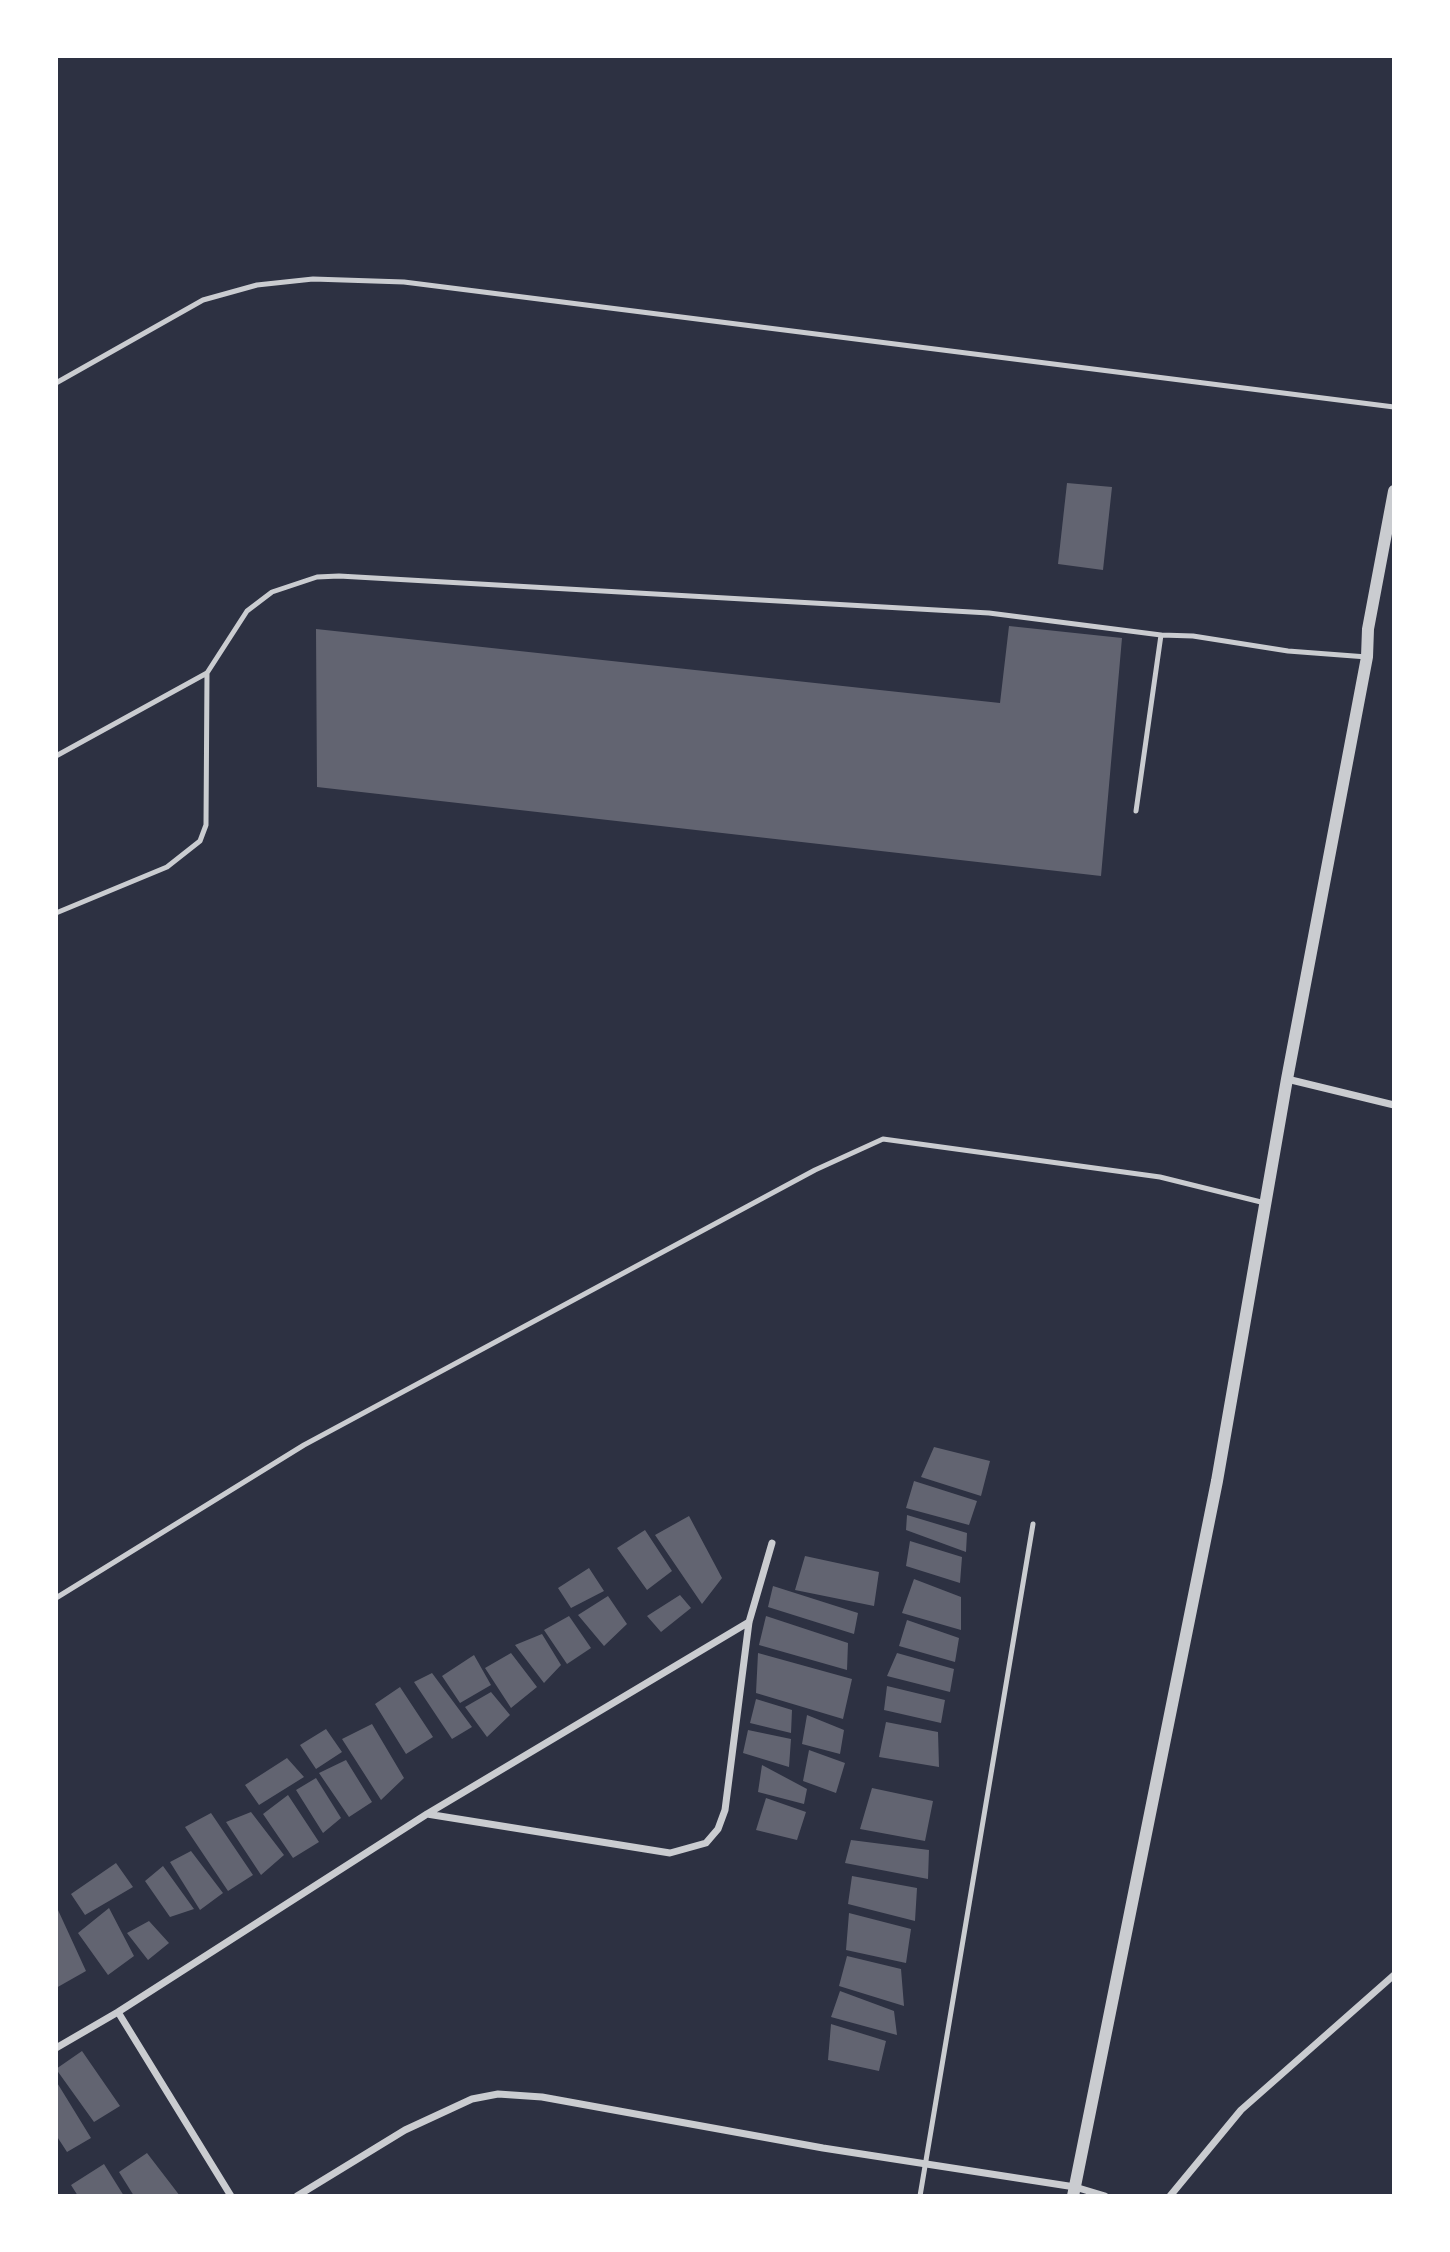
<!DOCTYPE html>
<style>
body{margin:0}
#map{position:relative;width:1450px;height:2252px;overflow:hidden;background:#2d3142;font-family:Rubik,sans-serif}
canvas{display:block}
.frame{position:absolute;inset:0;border:58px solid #fff;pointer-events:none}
</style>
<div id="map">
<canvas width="1450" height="2252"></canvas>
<div class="frame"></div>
</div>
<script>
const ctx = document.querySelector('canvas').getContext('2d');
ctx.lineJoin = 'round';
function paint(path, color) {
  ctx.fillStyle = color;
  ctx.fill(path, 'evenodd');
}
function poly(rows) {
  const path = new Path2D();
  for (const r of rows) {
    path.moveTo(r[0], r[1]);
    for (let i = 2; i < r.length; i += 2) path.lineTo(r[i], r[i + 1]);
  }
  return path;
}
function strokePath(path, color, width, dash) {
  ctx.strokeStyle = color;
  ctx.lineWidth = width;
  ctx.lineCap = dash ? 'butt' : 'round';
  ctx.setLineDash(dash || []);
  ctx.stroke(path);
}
paint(poly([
 [1067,483,1112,487,1103,570,1058,564],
 [1009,626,1122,638,1101,876,317,787,316,629,1000,703],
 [934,1447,990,1461,981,1496,921,1477],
 [914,1481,977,1501,969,1525,906,1508],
 [907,1515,967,1533,966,1552,906,1530],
 [689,1516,722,1578,702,1604,655,1535],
 [645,1530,672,1571,647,1590,617,1548],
 [910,1541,962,1557,960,1583,906,1566],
 [805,1556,879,1572,874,1606,795,1590],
 [589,1568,604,1591,571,1608,558,1588],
 [914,1579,961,1597,961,1630,902,1613],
 [773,1586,858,1613,854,1634,768,1607],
 [680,1595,691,1608,661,1632,647,1616],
 [608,1596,627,1624,604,1646,578,1615],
 [569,1616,591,1648,567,1664,544,1630],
 [766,1616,848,1643,847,1670,759,1645],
 [907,1620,959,1638,955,1662,899,1646],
 [542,1634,561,1665,544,1683,515,1645],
 [511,1653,537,1687,511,1708,485,1668],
 [758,1653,852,1679,843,1719,756,1693],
 [897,1653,954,1669,950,1692,887,1676],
 [474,1655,491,1685,460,1703,442,1676],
 [432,1673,472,1727,452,1739,414,1682],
 [887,1686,945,1700,941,1723,884,1710],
 [400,1687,433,1737,406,1754,375,1704],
 [491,1692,510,1715,487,1737,465,1707],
 [756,1699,792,1710,791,1733,750,1723],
 [807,1715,844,1730,840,1754,802,1744],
 [886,1722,938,1732,939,1767,879,1757],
 [372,1724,404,1778,381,1800,342,1739],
 [326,1729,342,1752,316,1769,300,1745],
 [748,1730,791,1739,789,1767,743,1753],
 [809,1750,845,1763,836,1793,803,1781],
 [287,1758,304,1777,259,1805,245,1785],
 [346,1760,372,1802,349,1817,319,1773],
 [762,1765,807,1789,804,1804,758,1792],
 [316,1778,341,1818,323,1833,296,1790],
 [872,1788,933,1801,925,1841,860,1829],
 [288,1795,319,1842,293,1858,263,1814],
 [766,1798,806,1812,797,1840,756,1830],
 [251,1812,284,1855,261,1875,226,1822],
 [211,1813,253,1875,228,1891,185,1827],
 [851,1840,929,1850,928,1879,845,1863],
 [191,1851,223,1893,200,1910,170,1862],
 [116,1863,133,1887,85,1915,71,1894],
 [163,1866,194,1909,170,1917,145,1881],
 [852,1876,917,1888,915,1921,848,1904],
 [109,1908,134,1956,108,1975,78,1933],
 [58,1910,86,1971,56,1988,56,1911],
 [849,1913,911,1929,906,1963,846,1950],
 [149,1921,169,1943,148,1960,127,1933],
 [847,1956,901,1969,904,2006,839,1986],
 [840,1991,894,2011,897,2035,831,2017],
 [831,2024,886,2041,879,2071,828,2060],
 [82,2051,120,2106,94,2122,56,2069],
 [56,2081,91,2138,67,2152,56,2135],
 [147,2153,180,2196,134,2196,119,2172],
 [104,2164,124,2196,78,2196,71,2185]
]), '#626471');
strokePath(poly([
 [56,383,203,300,257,285,313,279,404,282,1394,407],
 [56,756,207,673,247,611,272,592,317,577,339,576,989,613,1161,635,1193,636,1288,651,1367,657],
 [1136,811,1161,635],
 [56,913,167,867,200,841,206,825,207,673],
 [56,1598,304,1445,815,1170,883,1139,1160,1177,1265,1203],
 [920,2196,1033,1524]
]), '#caccd0', 5);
strokePath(poly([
 [1287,1079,1394,1105],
 [427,1814,670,1853,706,1843,718,1829,725,1810,749,1622,772,1543],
 [118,2012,231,2196],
 [56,2048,118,2012,427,1814,749,1622],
 [297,2196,405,2130,472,2099,498,2094,542,2097,823,2148,1075,2187,1105,2196],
 [1170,2196,1241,2110,1394,1975]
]), '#caccd0', 7);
strokePath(poly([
 [1073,2196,1217,1481,1287,1079,1367,657,1368,629,1394,491]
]), '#caccd0', 12);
</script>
